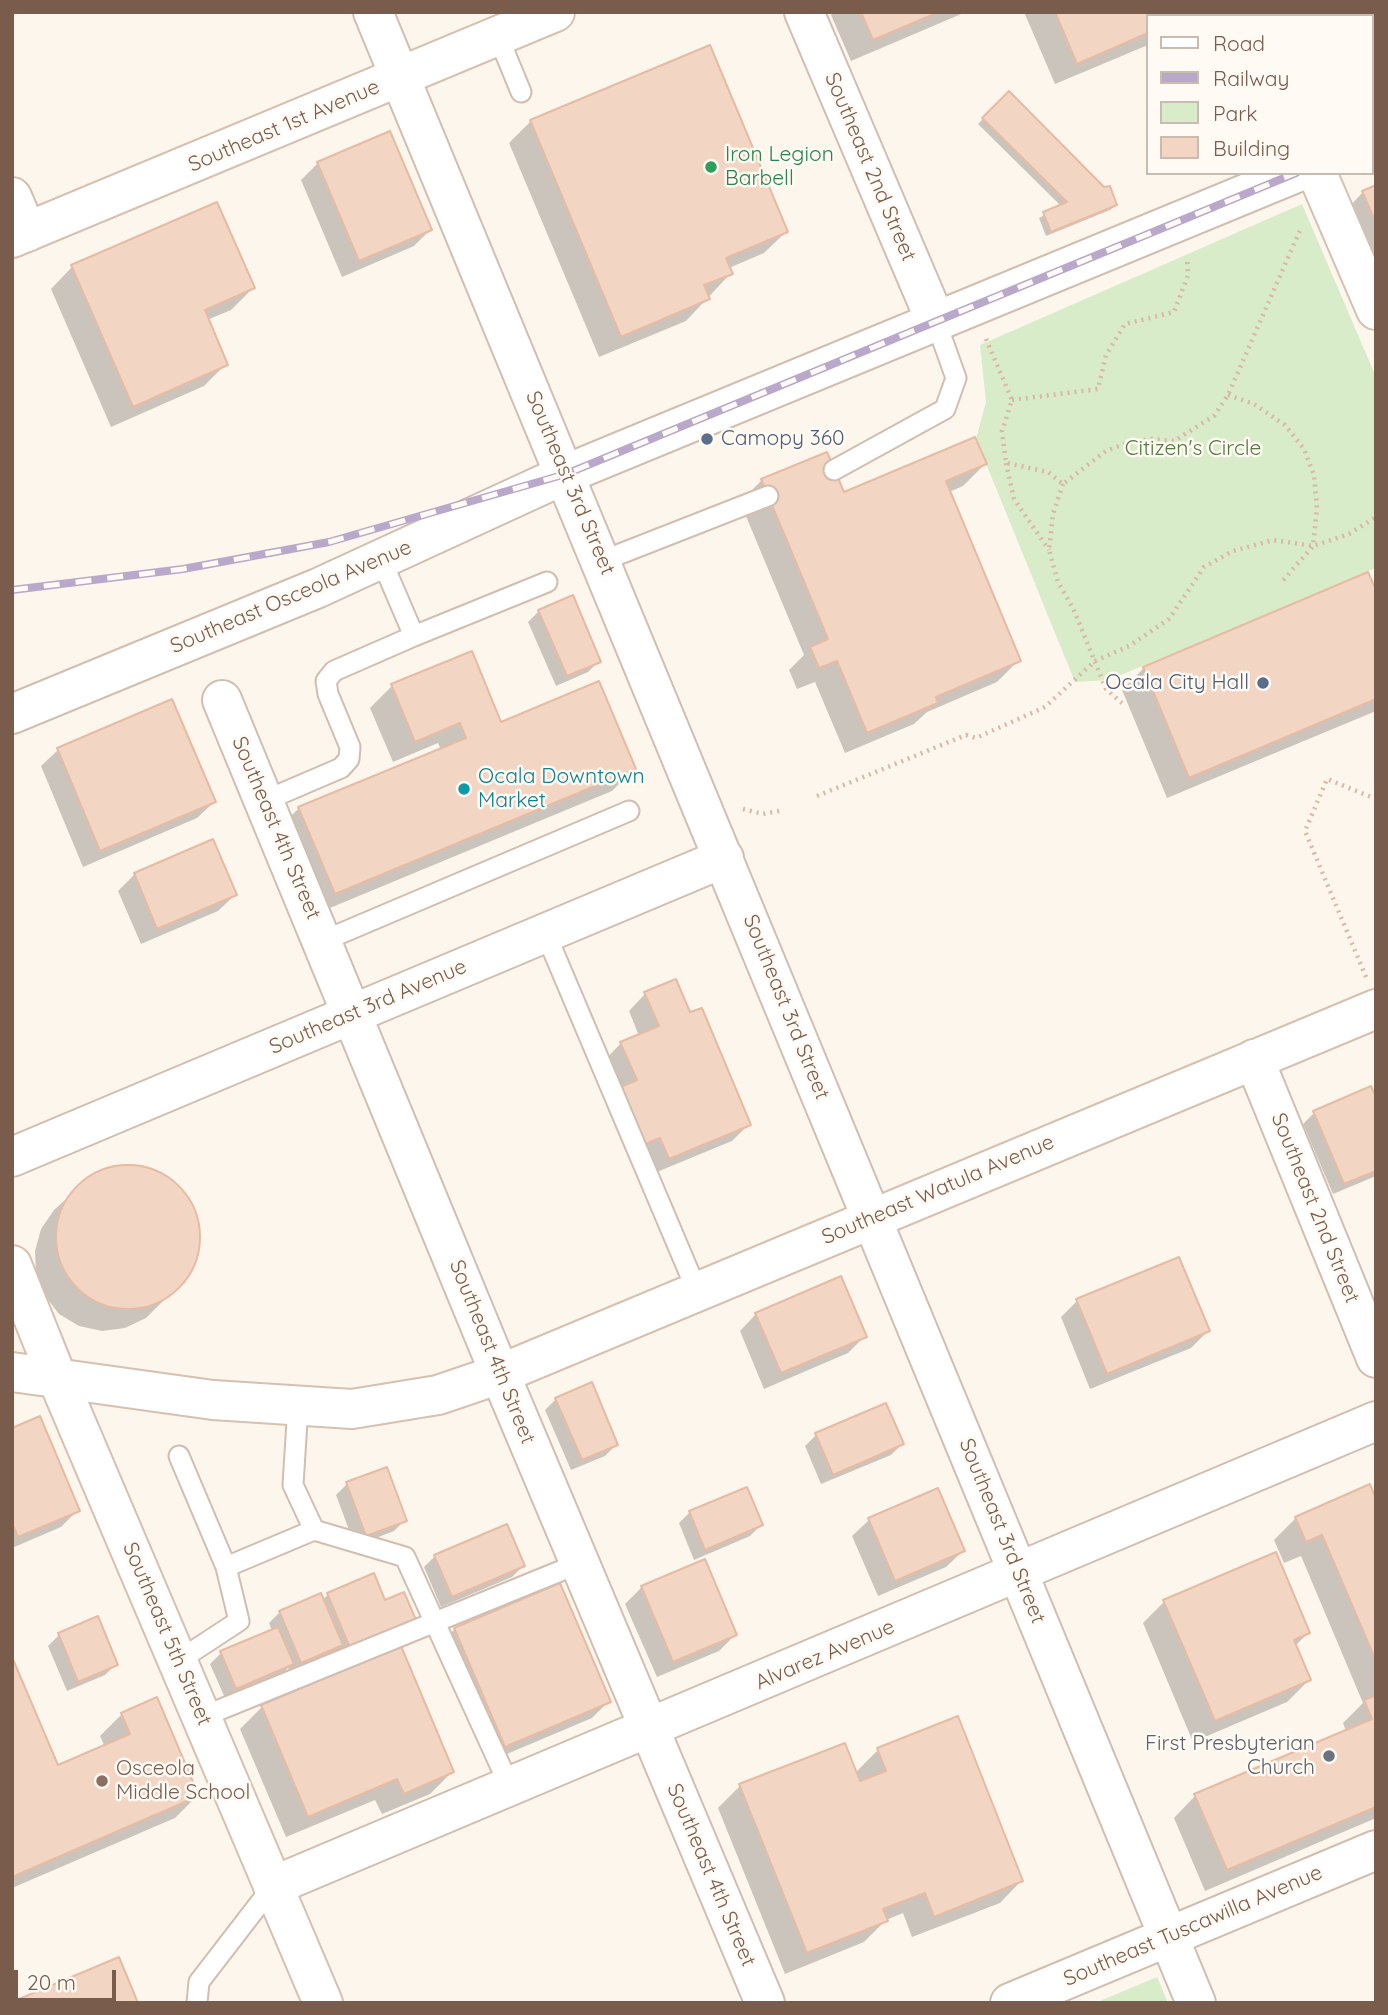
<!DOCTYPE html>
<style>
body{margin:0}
#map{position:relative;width:1388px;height:2015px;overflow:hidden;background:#fdf6ec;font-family:Quicksand,sans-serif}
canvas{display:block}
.frame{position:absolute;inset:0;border:14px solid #7a5c4d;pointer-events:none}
.legend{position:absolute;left:1146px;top:14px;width:228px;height:161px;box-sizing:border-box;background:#fffaf3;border:2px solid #cabbb1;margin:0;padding:9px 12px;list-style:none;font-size:21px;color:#7a5c4d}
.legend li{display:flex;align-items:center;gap:14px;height:35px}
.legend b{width:35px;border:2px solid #cabbb1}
.scale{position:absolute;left:14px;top:1970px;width:102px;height:32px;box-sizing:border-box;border:4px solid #7a5c4d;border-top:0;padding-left:9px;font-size:21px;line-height:24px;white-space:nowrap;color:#7a5c4d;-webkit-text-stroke:5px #fffaf3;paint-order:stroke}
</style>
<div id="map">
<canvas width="1388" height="2015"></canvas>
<div class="frame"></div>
<ul class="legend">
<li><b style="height:9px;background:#fff"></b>Road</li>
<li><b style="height:9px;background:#b9a8c9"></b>Railway</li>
<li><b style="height:19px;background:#d8ecc9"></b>Park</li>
<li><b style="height:19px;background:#f3d5c3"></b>Building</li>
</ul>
<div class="scale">20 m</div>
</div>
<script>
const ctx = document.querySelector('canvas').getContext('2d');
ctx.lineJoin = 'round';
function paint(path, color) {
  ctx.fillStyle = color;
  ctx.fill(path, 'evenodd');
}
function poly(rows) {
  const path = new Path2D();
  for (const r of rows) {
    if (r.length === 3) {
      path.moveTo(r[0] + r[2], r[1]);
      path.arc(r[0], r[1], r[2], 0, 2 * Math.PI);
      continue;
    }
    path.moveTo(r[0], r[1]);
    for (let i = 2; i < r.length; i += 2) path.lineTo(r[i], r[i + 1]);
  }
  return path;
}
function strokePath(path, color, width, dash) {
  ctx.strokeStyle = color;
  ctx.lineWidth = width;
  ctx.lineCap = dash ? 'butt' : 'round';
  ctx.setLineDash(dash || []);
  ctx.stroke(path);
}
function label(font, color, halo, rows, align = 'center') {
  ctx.font = font + ' Quicksand,sans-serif';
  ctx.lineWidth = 5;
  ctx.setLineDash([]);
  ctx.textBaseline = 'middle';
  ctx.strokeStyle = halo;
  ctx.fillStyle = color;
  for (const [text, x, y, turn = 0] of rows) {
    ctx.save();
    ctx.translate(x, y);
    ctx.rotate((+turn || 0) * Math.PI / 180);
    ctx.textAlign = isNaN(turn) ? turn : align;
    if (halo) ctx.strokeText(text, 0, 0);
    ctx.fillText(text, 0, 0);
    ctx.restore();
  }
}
paint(poly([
 [1302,204,1376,377,1376,568,1109,680,1075,682,976,439,986,402,980,345],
 [1157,1977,1168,2003,1095,2003]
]), '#d8ecc9');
paint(poly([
 [834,12,966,12,851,61,831,15],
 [1024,12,1199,12,1196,16,1148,16,1148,45,1055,84],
 [1009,93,1115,205,1110,210,1046,236,1039,218,1061,206,978,124],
 [531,121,786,232,764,253,729,268,731,273,686,321,599,357,509,143],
 [318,163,430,230,414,246,342,277,301,180],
 [1376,187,1376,278,1347,209,1363,192],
 [72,267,253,288,231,310,207,320,226,364,204,386,111,427,51,289],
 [985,464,963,486,949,492,1019,660,997,682,927,712,914,724,845,753,815,682,797,689,789,670,804,655,740,502,762,480,843,494],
 [1376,595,1376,711,1167,798,1122,690,1144,668],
 [539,611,599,661,588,672,556,686,528,622],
 [392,686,500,724,634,769,612,791,313,915,277,830,299,808,441,750,438,743,393,762,370,708],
 [171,701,214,802,197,818,83,867,41,766,58,750],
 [135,874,235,895,218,911,141,944,118,891],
 [645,994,690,1015,749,1124,732,1141,652,1174,643,1153,629,1159,606,1105,618,1092,605,1060,621,1043,639,1036,629,1011],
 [1370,1088,1376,1101,1376,1176,1333,1194,1303,1124,1314,1113],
 [117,1166,141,1166,163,1175,181,1190,194,1210,199,1233,196,1257,186,1278,146,1318,125,1328,102,1331,79,1326,59,1314,45,1296,36,1274,35,1251,41,1229,54,1210,95,1173],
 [1077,1301,1208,1331,1191,1348,1090,1389,1061,1317],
 [756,1314,864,1337,848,1353,764,1389,740,1331],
 [556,1399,616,1445,605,1456,571,1470,545,1410],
 [12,1430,78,1510,61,1527,12,1548],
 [816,1435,902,1444,891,1455,821,1484,805,1446],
 [347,1484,405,1520,394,1531,355,1546,336,1495],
 [1376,1503,1376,1818,1205,1891,1174,1818,1195,1796,1346,1731,1343,1723,1363,1703,1301,1556,1284,1563,1274,1540,1296,1518],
 [690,1512,761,1525,750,1536,694,1560,679,1523],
 [869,1520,963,1551,946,1567,878,1596,852,1536],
 [435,1556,523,1566,512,1577,441,1607,424,1567],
 [642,1587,735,1635,719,1651,657,1677,625,1604],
 [403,1594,339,1658,336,1650,330,1656,290,1673,288,1668,281,1675,225,1698,210,1664,221,1653,272,1631,269,1623,280,1612,322,1600,328,1595,384,1602],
 [1164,1602,1308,1633,1295,1646,1309,1680,1287,1702,1193,1742,1143,1623],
 [455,1629,609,1701,592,1718,488,1762,438,1646],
 [59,1635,116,1664,105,1675,67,1691,48,1646],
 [12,1662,57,1767,105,1747,100,1736,122,1714,197,1796,175,1818,12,1888],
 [262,1707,452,1772,430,1794,382,1814,375,1800,286,1837,240,1729],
 [878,1750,1021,1881,1000,1903,912,1937,903,1913,886,1920,864,1942,785,1974,718,1808,740,1786,855,1773]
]), '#0003');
const building = poly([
 [861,12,939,12,873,40,861,12],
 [1055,12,1198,12,1190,16,1148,16,1148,33,1077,64,1055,12],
 [710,45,788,232,726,258,733,274,704,285,710,299,621,337,530,120,710,45],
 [1009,91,1104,187,1110,186,1117,205,1051,232,1043,212,1067,202,982,118,1009,91],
 [390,131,432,230,359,261,317,162,390,131],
 [1376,185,1376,223,1362,191,1376,185],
 [217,202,255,288,205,310,228,365,133,407,71,265,217,202],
 [975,437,987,464,946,481,1021,661,936,697,938,703,867,733,837,661,819,668,810,647,828,639,761,479,827,452,844,492,975,437],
 [1368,572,1376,590,1376,699,1189,778,1143,667,1368,572],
 [573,595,601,662,567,676,538,610,573,595],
 [472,651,501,722,599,681,636,769,335,894,298,807,466,738,460,723,415,742,391,684,472,651],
 [172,699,216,802,100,851,57,748,172,699],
 [213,839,237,895,157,929,134,873,213,839],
 [676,979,690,1012,702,1008,751,1125,669,1159,660,1138,645,1144,621,1087,637,1080,620,1042,659,1026,644,992,676,979],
 [1371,1086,1376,1097,1376,1171,1344,1184,1313,1111,1371,1086],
 [128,1237,72],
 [1179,1257,1210,1331,1107,1374,1076,1299,1179,1257],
 [841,1276,867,1337,781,1373,755,1313,841,1276],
 [592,1382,618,1445,582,1460,555,1398,592,1382],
 [886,1403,904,1444,833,1475,815,1433,886,1403],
 [40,1416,80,1511,18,1537,12,1523,12,1428,40,1416],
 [387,1467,407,1521,366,1536,346,1482,387,1467],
 [1370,1484,1376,1499,1376,1661,1322,1535,1306,1542,1295,1517,1370,1484],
 [747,1487,763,1525,705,1550,689,1511,747,1487],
 [938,1488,965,1551,895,1581,868,1518,938,1488],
 [507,1524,525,1566,452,1597,434,1555,507,1524],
 [1276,1552,1310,1633,1294,1640,1311,1680,1215,1721,1163,1600,1276,1552],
 [705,1559,737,1635,673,1662,641,1586,705,1559],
 [374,1573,385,1600,404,1592,416,1620,350,1648,327,1593,374,1573],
 [560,1583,611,1702,505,1747,454,1628,560,1583],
 [321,1593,343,1645,301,1663,279,1611,321,1593],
 [98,1616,118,1665,78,1682,58,1633,98,1616],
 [278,1627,294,1664,236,1689,220,1651,278,1627],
 [401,1646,454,1772,404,1794,397,1779,308,1817,261,1705,401,1646],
 [12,1657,58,1765,130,1734,121,1713,157,1697,199,1796,12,1877,12,1657],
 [1376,1695,1376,1807,1227,1870,1194,1794,1372,1719,1364,1700,1376,1695],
 [958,1716,1023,1881,934,1917,925,1893,883,1909,888,1921,807,1953,739,1784,845,1743,860,1781,886,1771,877,1748,958,1716],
 [119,1957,138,2003,12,2003,12,2002,119,1957]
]);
paint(building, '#f3d5c3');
strokePath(building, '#e6bba3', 2);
const lane = poly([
 [498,36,521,92],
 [834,470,945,409,956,378,936,322],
 [381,559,414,636,547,582],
 [602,561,768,496],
 [264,801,341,768,349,759,350,747,328,694,326,681,334,671,414,636],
 [545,932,697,1291],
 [323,941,629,811],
 [298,1405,293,1485,314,1530,405,1557,510,1787],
 [179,1456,226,1567,314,1530],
 [178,1661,239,1621,226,1567],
 [202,1717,580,1563],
 [197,2003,199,1982,273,1886]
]);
const street = poly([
 [373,12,1196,2003],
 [804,12,936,322],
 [1372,142,1376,140],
 [12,197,27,232],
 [222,700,500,1374,765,2003],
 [12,714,318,588,566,474,1296,173],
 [1254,1059,1376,1358],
 [12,1157,724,858],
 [273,1886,1376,1421],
 [1010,2003,1376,1850]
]);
const secondary = poly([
 [1248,12,1250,16],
 [1317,173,1376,310],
 [12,238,555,12],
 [12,1265,58,1380,323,2003],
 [12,1372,213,1400,352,1409,438,1395,500,1374,1376,1009]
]);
strokePath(lane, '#d1beb0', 23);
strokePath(street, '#d1beb0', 42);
strokePath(secondary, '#d6c0b0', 42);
strokePath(poly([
 [986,339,1012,400,1002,431,1006,463,1048,472,1063,484,1106,451,1127,443,1152,439,1174,441,1214,416,1228,395,1301,228],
 [1228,395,1254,404,1285,425,1304,449,1314,475,1317,508,1313,546,1280,584],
 [1012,400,1098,389,1106,355,1125,324,1174,312,1188,275,1187,257],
 [1006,463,1014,499,1049,550],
 [1063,484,1053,514,1049,550,1058,582,1073,608,1106,689,1122,703],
 [817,796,966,735,976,738,1045,707,1095,661,1129,646,1169,619,1204,567,1233,551,1273,540,1313,546,1349,534,1376,517],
 [743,809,763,814,784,810],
 [1366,977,1305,831,1327,779,1376,799]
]), '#d9b8a5', 4.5, [2, 5]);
strokePath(lane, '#fff', 19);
strokePath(street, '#fff', 38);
strokePath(secondary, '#fff', 38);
const rail = poly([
 [1372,142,1376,140],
 [12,590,183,569,329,542,566,474,1296,173]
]);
strokePath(rail, '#b9a8c9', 8);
strokePath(rail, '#fffaf3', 5, [16]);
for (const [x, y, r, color] of [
 [711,167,7,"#2e9e5b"],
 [707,439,7,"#5c6f8a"],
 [1263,683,7,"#5c6f8a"],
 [464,789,7,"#0f9aa8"],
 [1329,1756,7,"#6b7280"],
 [102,1781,7,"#8d6e63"]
]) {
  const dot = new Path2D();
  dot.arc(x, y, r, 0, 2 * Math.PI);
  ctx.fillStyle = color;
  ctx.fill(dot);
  strokePath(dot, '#fffaf3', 2.5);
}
label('21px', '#7a5c4d', '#fffaf3', [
 ["Southeast 1st Avenue",284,126,-23],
 ["Southeast 2nd Street",870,167,67],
 ["Southeast 3rd Street",570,483,67],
 ["Southeast Osceola Avenue",291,597,-23],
 ["Southeast 4th Street",276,828,67],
 ["Southeast 3rd Avenue",368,1007,-23],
 ["Southeast 3rd Street",786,1007,68],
 ["Southeast Watula Avenue",938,1190,-23],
 ["Southeast 2nd Street",1315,1208,68],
 ["Southeast 4th Street",492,1352,68],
 ["Southeast 3rd Street",1002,1531,68],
 ["Southeast 5th Street",167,1634,67],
 ["Alvarez Avenue",825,1655,-23],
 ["Southeast 4th Street",711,1875,67],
 ["Southeast Tuscawilla Avenue",1193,1926,-23]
]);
label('21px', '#27864d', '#fffaf3', [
 ["Iron Legion",725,155],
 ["Barbell",725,179]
], 'left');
label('21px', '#4e5e75', '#fffaf3', [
 ["Camopy 360",721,439],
 ["Ocala City Hall",1249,683,"right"]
], 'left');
label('21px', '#537a41', '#fffaf3', [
 ["Citizen's Circle",1193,449]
]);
label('21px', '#0d838f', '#fffaf3', [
 ["Ocala Downtown",478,777],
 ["Market",478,801]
], 'left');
label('21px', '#5b616d', '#fffaf3', [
 ["First Presbyterian",1315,1744],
 ["Church",1315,1768]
], 'right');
label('21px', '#785e54', '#fffaf3', [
 ["Osceola",116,1769],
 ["Middle School",116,1793]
], 'left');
</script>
